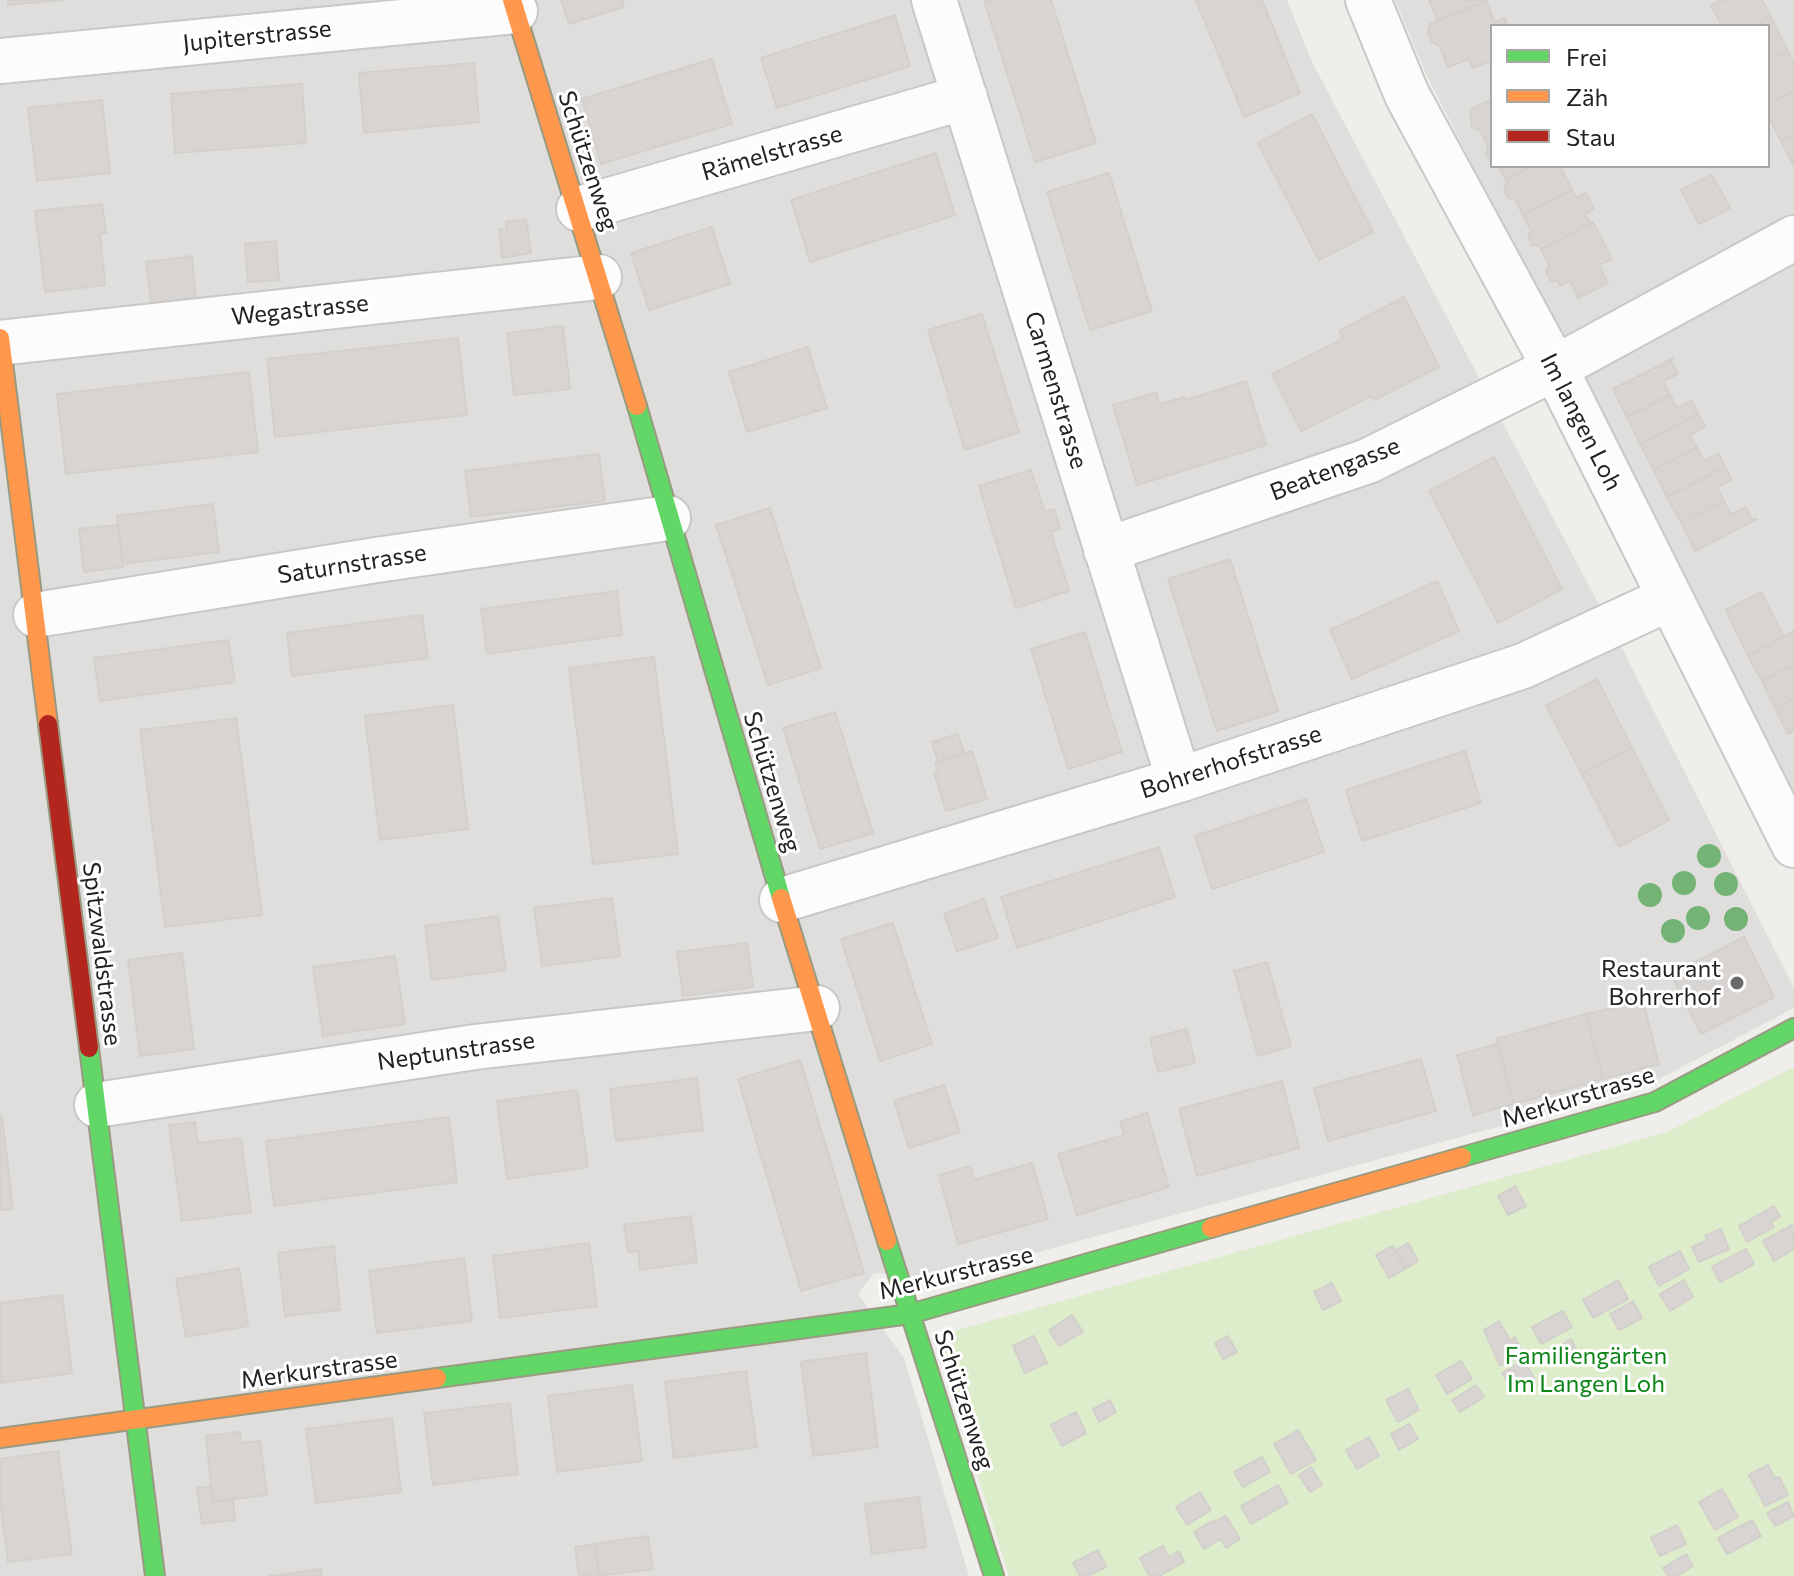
<!DOCTYPE html>
<meta charset="utf-8">
<style>
body{margin:0}
#map{position:relative;width:1794px;height:1576px;overflow:hidden;background:#f0eeeb;font-family:Commissioner,sans-serif}
canvas{display:block}
.legend{position:absolute;left:1490px;top:24px;width:280px;height:144px;box-sizing:border-box;background:#fff;border:2px solid #a7a7a7;margin:0;padding:10px 14px;list-style:none;font-size:24px;color:#222}
.legend li{display:flex;align-items:center;gap:16px;height:40px}
.legend b{width:40px;border:2px solid #a7a7a7}
</style>
<div id="map">
<canvas width="1794" height="1576"></canvas>
<ul class="legend">
<li><b style="height:10px;background:#63d668"></b>Frei</li>
<li><b style="height:10px;background:#ff974d"></b>Zäh</li>
<li><b style="height:10px;background:#b3261e"></b>Stau</li>
</ul>
</div>
<script>
const ctx = document.querySelector('canvas').getContext('2d');
ctx.lineJoin = 'round';
function paint(path, color) {
  ctx.fillStyle = color;
  ctx.fill(path, 'evenodd');
}
function poly(rows) {
  const path = new Path2D();
  for (const r of rows) {
    path.moveTo(r[0], r[1]);
    for (let i = 2; i < r.length; i += 2) path.lineTo(r[i], r[i + 1]);
  }
  return path;
}
function strokePath(path, color, width, dash) {
  ctx.strokeStyle = color;
  ctx.lineWidth = width;
  ctx.lineCap = dash ? 'butt' : 'round';
  ctx.setLineDash(dash || []);
  ctx.stroke(path);
}
function label(font, color, halo, rows, align = 'center') {
  ctx.font = font + ' Commissioner,sans-serif';
  ctx.lineWidth = 6;
  ctx.setLineDash([]);
  ctx.textBaseline = 'middle';
  ctx.strokeStyle = halo;
  ctx.fillStyle = color;
  for (const [text, x, y, turn = 0] of rows) {
    ctx.save();
    ctx.translate(x, y);
    ctx.rotate((+turn || 0) * Math.PI / 180);
    ctx.textAlign = isNaN(turn) ? turn : align;
    if (halo) ctx.strokeText(text, 0, 0);
    ctx.fillText(text, 0, 0);
    ctx.restore();
  }
}
paint(poly([
 [0,0,1287,0,1312,62,1623,650,1794,988,1794,1008,1644,1087,943,1278,874,1273,858,1294,904,1358,969,1576,0,1576],
 [1395,0,1794,0,1794,796,1426,74],
 [1492,26,1768,26,1768,166,1492,166]
]), '#dfdedc');
paint(poly([
 [1794,1067,1794,1576,1009,1576,940,1355,954,1331,1667,1132]
]), '#ddeccb');
const building = poly([
 [8,0,64,0,8,5,8,0],
 [561,0,622,0,624,7,569,24,561,0],
 [984,0,1051,0,1096,143,1035,162,984,0],
 [1196,0,1262,0,1300,93,1244,117,1196,0],
 [1429,0,1488,0,1438,21,1429,0],
 [1721,0,1762,0,1771,17,1754,26,1722,26,1711,5,1721,0],
 [1486,1,1495,22,1505,18,1508,26,1492,26,1492,60,1472,68,1469,59,1448,67,1439,45,1432,42,1428,32,1430,24,1486,1],
 [895,15,910,66,777,108,761,58,895,15],
 [1771,17,1788,51,1768,62,1768,26,1754,26,1771,17],
 [1788,51,1794,63,1794,91,1768,104,1768,62,1788,51],
 [712,59,732,124,601,164,582,99,712,59],
 [474,63,479,122,364,133,359,73,474,63],
 [302,84,306,143,175,153,171,94,302,84],
 [1794,91,1794,134,1781,141,1768,115,1768,104,1794,91],
 [1492,99,1492,144,1488,146,1480,130,1472,127,1470,110,1492,99],
 [102,100,110,173,37,181,28,108,102,100],
 [1312,114,1373,232,1319,260,1258,143,1312,114],
 [1794,134,1794,166,1781,141,1794,134],
 [1492,144,1492,164,1486,155,1488,146,1492,144],
 [936,153,955,215,810,262,791,200,936,153],
 [1498,166,1533,166,1506,180,1498,166],
 [1533,166,1560,166,1572,190,1523,215,1515,199,1508,198,1504,189,1507,183,1506,180,1533,166],
 [1109,173,1152,311,1090,330,1047,192,1109,173],
 [1712,175,1730,208,1699,224,1681,190,1712,175],
 [1572,190,1576,198,1586,193,1594,209,1585,214,1590,224,1541,249,1539,246,1532,245,1528,236,1531,231,1523,215,1572,190],
 [102,204,106,233,100,234,105,285,45,292,35,211,102,204],
 [526,219,531,253,502,258,499,230,507,229,506,222,526,219],
 [1593,222,1612,259,1599,265,1608,283,1578,298,1570,280,1560,286,1557,281,1551,281,1546,272,1549,265,1541,249,1593,222],
 [712,227,730,284,649,310,631,253,712,227],
 [276,241,279,280,248,282,245,244,276,241],
 [192,256,196,301,152,307,146,262,192,256],
 [1404,297,1439,367,1374,400,1372,396,1301,431,1272,374,1343,339,1339,331,1404,297],
 [982,314,1019,432,965,450,928,330,982,314],
 [563,326,570,389,514,395,507,333,563,326],
 [458,338,467,415,275,437,267,359,458,338],
 [808,347,827,408,747,432,729,372,808,347],
 [1674,358,1671,362,1678,374,1663,381,1670,395,1627,417,1613,389,1674,358],
 [249,372,258,452,66,474,57,394,249,372],
 [1246,381,1266,445,1137,485,1113,405,1156,393,1160,404,1184,397,1185,400,1246,381],
 [1670,395,1677,408,1692,401,1698,414,1640,444,1627,417,1670,395],
 [1698,414,1705,427,1690,435,1697,448,1654,470,1640,444,1698,414],
 [1697,448,1704,461,1719,454,1725,467,1667,497,1654,470,1697,448],
 [599,454,605,501,471,517,465,471,599,454],
 [1494,457,1562,589,1498,623,1429,491,1494,457],
 [1725,467,1732,480,1717,487,1724,501,1681,522,1667,497,1725,467],
 [1031,470,1045,512,1054,509,1060,529,1051,532,1069,591,1016,608,979,486,1031,470],
 [1724,501,1731,515,1746,507,1752,520,1757,519,1695,551,1681,522,1724,501],
 [213,504,219,552,123,564,117,516,213,504],
 [770,508,821,668,768,685,716,525,770,508],
 [118,525,123,567,84,572,79,529,118,525],
 [1230,559,1278,711,1217,731,1168,579,1230,559],
 [1437,581,1459,631,1352,679,1330,630,1437,581],
 [617,591,622,635,487,654,481,609,617,591],
 [1761,592,1784,637,1748,656,1726,610,1761,592],
 [422,615,428,658,292,676,287,633,422,615],
 [1794,631,1794,665,1762,681,1748,656,1794,631],
 [1085,632,1122,752,1068,769,1031,649,1085,632],
 [228,640,235,682,100,701,94,658,228,640],
 [654,657,678,854,593,864,569,668,654,657],
 [1794,665,1794,698,1775,708,1762,681,1794,665],
 [1597,679,1632,748,1582,774,1546,706,1597,679],
 [1794,698,1794,731,1788,734,1775,708,1794,698],
 [453,705,468,829,380,840,365,716,453,705],
 [835,712,873,833,820,849,783,728,835,712],
 [236,718,262,915,165,927,140,730,236,718],
 [958,734,964,753,938,762,932,742,958,734],
 [1632,748,1669,820,1619,847,1582,774,1632,748],
 [972,751,987,799,946,811,934,773,938,772,935,763,972,751],
 [1465,751,1481,803,1362,841,1346,790,1465,751],
 [1306,799,1324,852,1212,889,1195,836,1306,799],
 [1159,847,1175,897,1017,948,1001,897,1159,847],
 [612,898,620,956,542,966,534,908,612,898],
 [984,899,998,938,957,951,944,914,984,899],
 [498,916,506,970,432,980,425,926,498,916],
 [893,923,932,1044,880,1061,841,939,893,923],
 [1744,937,1774,997,1701,1034,1671,975,1744,937],
 [747,943,753,987,683,996,677,952,747,943],
 [182,953,194,1049,140,1056,128,960,182,953],
 [395,956,405,1024,323,1036,313,967,395,956],
 [1267,962,1291,1046,1258,1056,1234,971,1267,962],
 [1643,1001,1659,1064,1603,1079,1586,1014,1643,1001],
 [1586,1014,1603,1079,1514,1104,1496,1039,1586,1014],
 [1187,1029,1195,1063,1158,1072,1150,1038,1187,1029],
 [1498,1044,1514,1104,1473,1115,1457,1055,1498,1044],
 [1421,1059,1436,1111,1328,1141,1314,1088,1421,1059],
 [800,1060,864,1273,801,1291,738,1079,800,1060],
 [697,1078,703,1130,616,1141,610,1089,697,1078],
 [1282,1081,1299,1148,1197,1176,1179,1109,1282,1081],
 [944,1085,960,1132,909,1148,894,1101,944,1085],
 [577,1090,588,1167,507,1179,497,1101,577,1090],
 [1147,1113,1169,1187,1077,1215,1058,1154,1124,1135,1120,1122,1147,1113],
 [0,1116,2,1116,13,1209,0,1210,0,1116],
 [449,1117,457,1182,274,1206,266,1141,449,1117],
 [195,1122,198,1143,241,1138,251,1212,182,1221,169,1125,195,1122],
 [1032,1163,1048,1219,958,1244,939,1175,970,1166,974,1180,1032,1163],
 [1515,1186,1526,1206,1508,1215,1498,1196,1515,1186],
 [1774,1206,1780,1217,1771,1222,1774,1227,1747,1242,1739,1226,1774,1206],
 [691,1216,697,1262,640,1270,638,1251,628,1252,624,1225,691,1216],
 [1792,1225,1794,1249,1774,1261,1763,1241,1792,1225],
 [1721,1229,1729,1249,1699,1262,1692,1247,1707,1240,1705,1236,1721,1229],
 [589,1243,597,1306,500,1318,493,1256,589,1243],
 [1408,1243,1418,1261,1405,1269,1395,1251,1408,1243],
 [334,1246,340,1310,285,1316,278,1253,334,1246],
 [1393,1246,1405,1269,1389,1278,1376,1255,1393,1246],
 [1746,1249,1754,1264,1720,1282,1712,1267,1746,1249],
 [1680,1251,1689,1269,1659,1286,1649,1267,1680,1251],
 [464,1258,472,1321,377,1333,369,1271,464,1258],
 [239,1268,248,1326,186,1337,176,1279,239,1268],
 [1618,1280,1628,1299,1593,1318,1583,1300,1618,1280],
 [1684,1280,1693,1297,1670,1311,1660,1294,1684,1280],
 [1332,1283,1341,1301,1323,1310,1314,1292,1332,1283],
 [62,1295,72,1373,0,1383,0,1303,62,1295],
 [1633,1301,1642,1318,1619,1330,1610,1314,1633,1301],
 [1563,1311,1572,1327,1541,1344,1532,1327,1563,1311],
 [1072,1315,1083,1332,1059,1346,1049,1330,1072,1315],
 [1499,1321,1510,1340,1515,1337,1523,1353,1500,1366,1484,1330,1499,1321],
 [1034,1336,1047,1363,1025,1373,1013,1346,1034,1336],
 [1228,1336,1237,1352,1223,1359,1215,1343,1228,1336],
 [1571,1339,1580,1356,1568,1363,1559,1346,1571,1339],
 [866,1353,878,1447,813,1456,801,1362,866,1353],
 [1524,1360,1534,1378,1513,1391,1502,1373,1524,1360],
 [1461,1361,1472,1379,1447,1394,1436,1375,1461,1361],
 [746,1371,757,1447,674,1458,665,1382,746,1371],
 [632,1385,642,1461,557,1472,548,1396,632,1385],
 [1476,1385,1484,1397,1460,1412,1452,1400,1476,1385],
 [1408,1389,1419,1410,1398,1422,1386,1400,1408,1389],
 [1110,1400,1116,1412,1099,1422,1093,1409,1110,1400],
 [510,1403,518,1474,433,1485,424,1413,510,1403],
 [1076,1412,1086,1433,1062,1446,1051,1425,1076,1412],
 [392,1418,401,1492,316,1503,306,1429,392,1418],
 [1409,1424,1418,1439,1399,1450,1391,1434,1409,1424],
 [1298,1430,1316,1460,1291,1474,1274,1444,1298,1430],
 [240,1432,241,1443,260,1441,267,1495,213,1502,206,1436,240,1432],
 [1369,1437,1379,1456,1357,1469,1346,1450,1369,1437],
 [58,1451,72,1554,8,1562,0,1500,0,1459,58,1451],
 [1262,1457,1270,1472,1243,1487,1234,1472,1262,1457],
 [1768,1465,1775,1479,1779,1477,1788,1495,1765,1506,1749,1475,1768,1465],
 [1311,1467,1322,1485,1310,1492,1299,1475,1311,1467],
 [1278,1485,1288,1503,1251,1524,1241,1506,1278,1485],
 [211,1486,213,1502,233,1499,235,1520,202,1524,197,1488,211,1486],
 [1722,1489,1738,1517,1715,1530,1699,1502,1722,1489],
 [1200,1492,1211,1510,1187,1525,1176,1507,1200,1492],
 [919,1497,926,1547,872,1554,865,1504,919,1497],
 [1788,1502,1794,1516,1775,1526,1767,1513,1788,1502],
 [1226,1516,1240,1539,1226,1548,1221,1539,1204,1549,1194,1532,1214,1520,1215,1522,1226,1516],
 [1752,1520,1761,1536,1727,1554,1718,1538,1752,1520],
 [1677,1525,1686,1544,1660,1556,1651,1538,1677,1525],
 [648,1536,653,1569,599,1576,595,1544,648,1536],
 [595,1544,599,1574,579,1576,575,1547,595,1544],
 [1163,1546,1169,1557,1179,1551,1184,1562,1159,1576,1149,1576,1140,1558,1163,1546],
 [1098,1550,1106,1567,1088,1576,1080,1576,1073,1563,1098,1550],
 [1686,1554,1693,1566,1677,1576,1668,1576,1663,1568,1686,1554],
 [321,1569,322,1576,269,1576,321,1569]
]);
paint(building, '#d7d4d2');
strokePath(building, '#d3d0cc', 2);
const street = poly([
 [934,0,1179,780],
 [1368,0,1407,95,1555,368,1794,845],
 [0,61,515,11],
 [579,209,965,97],
 [0,343,599,277],
 [1106,550,1368,461,1555,368,1794,238],
 [36,615,376,560,668,518],
 [782,900,1179,780,1523,666,1670,598],
 [97,1105,475,1047,817,1008]
]);
const fast = poly([
 [637,406,781,898],
 [89,1048,155,1576],
 [1462,1157,1655,1102,1794,1028],
 [887,1241,994,1576],
 [437,1378,910,1314,1211,1228]
]);
const slow = poly([
 [512,0,637,406],
 [0,338,48,724],
 [781,898,887,1241],
 [1211,1228,1462,1157],
 [0,1438,437,1378]
]);
const jam = poly([
 [48,724,89,1048]
]);
strokePath(street, '#c9c8c7', 48);
strokePath(fast, '#999a82', 22);
strokePath(slow, '#999a82', 22);
strokePath(jam, '#999a82', 22);
strokePath(street, '#fdfcfc', 44);
strokePath(fast, '#63d668', 18);
strokePath(slow, '#ff974d', 18);
strokePath(jam, '#b3261e', 18);
ctx.fillStyle = '#73b476';
for (const [x, y] of [
 [1709,856],
 [1684,883],
 [1726,884],
 [1650,895],
 [1698,918],
 [1736,919],
 [1673,931]
]) {
  ctx.beginPath();
  ctx.arc(x, y, 12, 0, 2 * Math.PI);
  ctx.fill();
}
for (const [x, y, r, color] of [
 [1737,983,8,"#6a6968"]
]) {
  const dot = new Path2D();
  dot.arc(x, y, r, 0, 2 * Math.PI);
  ctx.fillStyle = color;
  ctx.fill(dot);
  strokePath(dot, '#fff', 3);
}
label('24px', '#222', '#fff', [
 ["Jupiterstrasse",257,36,-6],
 ["Rämelstrasse",772,153,-16],
 ["Schützenweg",588,161,72],
 ["Wegastrasse",300,310,-6],
 ["Carmenstrasse",1056,390,73],
 ["Im langen Loh",1581,422,63],
 ["Beatengasse",1335,469,-21],
 ["Saturnstrasse",352,564,-9],
 ["Bohrerhofstrasse",1231,762,-18],
 ["Schützenweg",772,782,73],
 ["Spitzwaldstrasse",102,954,83],
 ["Neptunstrasse",456,1051,-8],
 ["Merkurstrasse",1578,1097,-17],
 ["Merkurstrasse",956,1273,-14],
 ["Merkurstrasse",319,1370,-8],
 ["Schützenweg",964,1400,72]
]);
label('24px', '#222', '#fff', [
 ["Restaurant",1721,969],
 ["Bohrerhof",1721,997]
], 'right');
label('24px', '#0c8416', '#fff', [
 ["Familiengärten",1586,1356],
 ["Im Langen Loh",1586,1384]
]);
</script>
